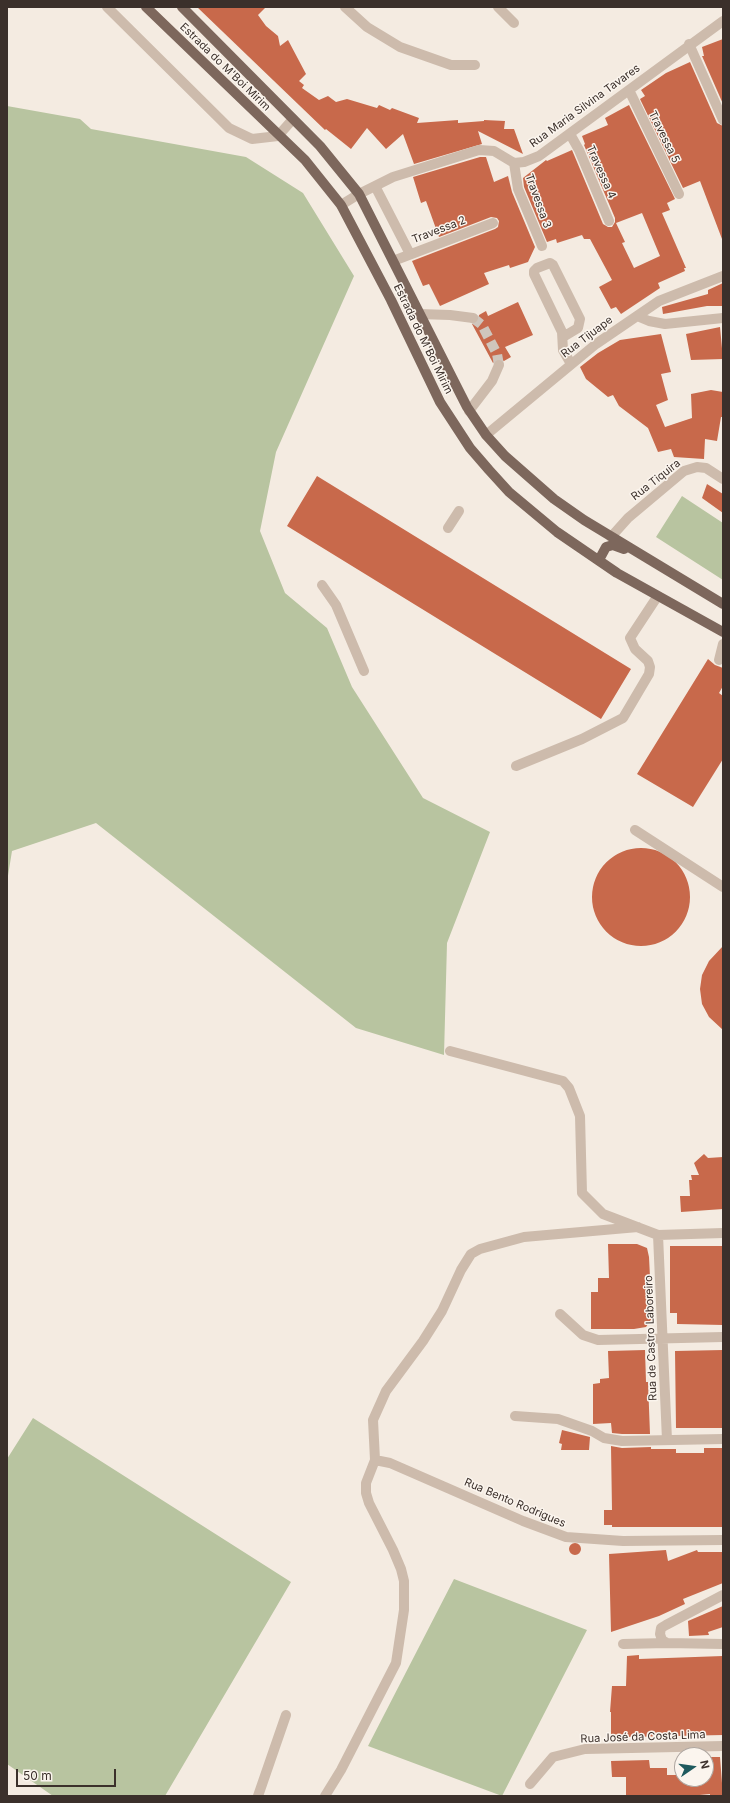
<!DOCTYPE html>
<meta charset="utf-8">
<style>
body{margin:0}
#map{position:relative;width:730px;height:1803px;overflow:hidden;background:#f4ebe1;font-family:Inter,sans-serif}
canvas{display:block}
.frame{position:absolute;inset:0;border:8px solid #3b302b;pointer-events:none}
.north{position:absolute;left:674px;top:1747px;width:40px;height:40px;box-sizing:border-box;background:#fbf5ee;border:1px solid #aea6a0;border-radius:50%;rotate:77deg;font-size:11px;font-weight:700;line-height:16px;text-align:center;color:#3b302b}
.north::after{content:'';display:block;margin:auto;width:14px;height:18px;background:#1f5a5e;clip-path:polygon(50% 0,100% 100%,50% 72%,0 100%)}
.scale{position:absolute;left:16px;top:1769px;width:100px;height:18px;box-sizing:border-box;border:2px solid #3b302b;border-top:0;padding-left:5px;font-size:12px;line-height:14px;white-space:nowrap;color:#3b302b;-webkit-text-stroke:3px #fbf5ee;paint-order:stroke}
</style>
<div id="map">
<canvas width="730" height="1803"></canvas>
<div class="frame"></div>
<div class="north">N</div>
<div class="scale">50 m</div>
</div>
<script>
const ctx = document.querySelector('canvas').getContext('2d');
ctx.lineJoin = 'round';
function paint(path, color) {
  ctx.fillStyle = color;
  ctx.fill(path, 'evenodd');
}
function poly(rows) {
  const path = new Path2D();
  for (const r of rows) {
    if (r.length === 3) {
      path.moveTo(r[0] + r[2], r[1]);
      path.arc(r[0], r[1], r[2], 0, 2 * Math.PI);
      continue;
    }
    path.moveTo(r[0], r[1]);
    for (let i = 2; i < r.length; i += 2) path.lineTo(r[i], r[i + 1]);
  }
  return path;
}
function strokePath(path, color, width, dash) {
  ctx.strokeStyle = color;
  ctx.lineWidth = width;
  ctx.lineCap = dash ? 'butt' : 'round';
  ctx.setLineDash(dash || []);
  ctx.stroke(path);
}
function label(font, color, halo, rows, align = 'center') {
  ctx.font = font + ' Inter,sans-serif';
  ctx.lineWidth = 3;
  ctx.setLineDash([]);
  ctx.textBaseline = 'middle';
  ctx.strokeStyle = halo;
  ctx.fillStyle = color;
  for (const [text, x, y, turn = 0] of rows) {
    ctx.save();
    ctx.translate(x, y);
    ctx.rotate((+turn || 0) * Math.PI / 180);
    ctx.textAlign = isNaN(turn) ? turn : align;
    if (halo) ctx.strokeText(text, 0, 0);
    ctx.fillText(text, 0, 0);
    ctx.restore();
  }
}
paint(poly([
 [7,106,80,119,91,129,246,157,303,193,354,276,276,452,260,531,285,593,327,628,352,687,423,798,490,832,447,943,444,1055,356,1028,96,823,12,851,7,882],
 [682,496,723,523,723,580,656,537],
 [33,1418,291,1582,165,1796,53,1796,7,1764,7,1459],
 [454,1579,587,1630,502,1796,368,1746]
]), '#b8c4a0');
paint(poly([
 [197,7,266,7,258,15,266,26,278,36,280,46,288,40,306,74,299,81,304,85,302,88,319,100,328,96,336,102,347,99,377,108,379,105,390,110,392,108,419,118,417,123,458,120,458,123,484,121,484,120,505,121,504,129,514,129,523,154,478,131,482,144,414,164,403,134,386,149,367,128,351,149,326,129,325,130],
 [723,39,723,104,702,56,704,56,702,47],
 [690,62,717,123,723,126,722,239,700,181,683,188,640,99,645,96,641,90,666,73],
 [629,105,675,199,667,203,670,210,662,213,686,268,684,268,685,271,658,283,660,288,621,314,616,307,611,309,599,287,612,280,590,239,584,239,582,235,557,243,556,239,547,242,524,187,523,178,546,160,547,161,572,150,603,224,608,227,612,227,615,222,615,218,584,145,585,144,582,136,608,125,605,118],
 [642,213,660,256,634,268,622,243,625,242,616,223],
 [480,157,486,157,494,182,508,176,512,192,535,247,528,262,510,268,509,265,484,273,489,284,440,306,429,284,423,286,412,261,495,229,498,227,499,221,497,218,491,217,439,237,426,201,421,203,413,177],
 [723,283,723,306,707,306,663,314,662,307,708,294,708,290],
 [518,302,533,335,505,347,511,357,504,361,498,359,493,363,472,324,478,322,479,315,486,311,488,316],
 [720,327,723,359,691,360,686,334],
 [661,334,671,372,661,374,668,400,656,405,665,427,692,418,691,394,711,390,723,392,723,417,721,417,717,441,705,439,704,459,674,457,671,449,658,452,648,428,619,406,613,395,608,397,586,379,580,367,598,353,620,340],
 [317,476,631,669,601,719,287,526],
 [707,484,723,494,723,513,702,498],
 [708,659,715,665,723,668,723,686,719,693,723,696,723,759,693,807,637,774],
 [641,897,49],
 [723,946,723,1030,709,1017,702,1004,700,989,702,975,709,961],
 [704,1154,708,1158,723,1157,723,1209,681,1212,680,1196,690,1196,689,1180,692,1180,691,1175,699,1175,694,1163],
 [608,1244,637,1244,647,1248,649,1257,652,1318,646,1327,634,1329,591,1329,591,1292,598,1292,598,1278,609,1278],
 [670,1246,723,1246,723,1325,677,1324,677,1313,670,1313],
 [645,1350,646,1382,648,1382,650,1434,622,1434,612,1433,611,1423,593,1424,593,1384,600,1383,600,1379,609,1378,608,1351],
 [723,1350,723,1428,676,1428,675,1351],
 [562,1430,590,1437,589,1450,561,1450,562,1444,559,1443],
 [611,1446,622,1448,651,1447,651,1449,676,1449,676,1453,704,1453,704,1448,723,1448,723,1527,612,1527,612,1525,604,1525,604,1510,612,1510],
 [575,1549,6],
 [666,1550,668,1561,697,1550,698,1552,723,1552,723,1583,683,1599,685,1604,659,1616,611,1632,609,1554],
 [723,1606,723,1627,708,1632,709,1635,689,1636,688,1621],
 [639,1655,639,1659,723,1656,723,1735,627,1737,611,1736,611,1712,610,1712,612,1686,626,1686,627,1656],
 [706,1757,720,1757,723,1796,710,1796,710,1794,689,1796,626,1796,626,1777,612,1777,611,1761,649,1760,650,1768,667,1768,667,1775,682,1775,682,1779,706,1779]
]), '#c8694b');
strokePath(poly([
 [473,318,482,325,497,354,499,365]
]), '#cfc6bd', 10, [10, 5]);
strokePath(poly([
 [107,7,229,128,252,139,278,136,293,119],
 [345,7,367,27,400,47,451,65,475,65],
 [498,7,514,23],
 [689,44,723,120],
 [629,90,679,194],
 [570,134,579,150,609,221],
 [514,163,518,189,542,246],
 [375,186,410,254],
 [341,205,359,194,393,177,479,150,494,151,514,163,524,162,539,156,723,21],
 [393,261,493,223],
 [419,314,450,315,473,318],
 [637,316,659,301,723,276],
 [563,337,578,328,580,319,553,265,550,263,537,268,534,271,534,274,562,332,563,350,571,364],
 [469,411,492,381,499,365],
 [486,435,596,344,637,316,649,321,665,324,723,318],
 [448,528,459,511],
 [611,537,628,518,684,471,697,467,706,468,723,479],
 [322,585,336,605,364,671],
 [719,660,723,644],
 [516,766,582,739,623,718,649,674,650,667,648,661,635,649,630,638,657,597],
 [635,830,723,887],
 [450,1051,563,1081,569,1088,580,1116,582,1193,603,1214,658,1235,723,1233],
 [658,1235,667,1440],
 [560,1314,583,1335,598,1340,723,1337],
 [515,1416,558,1419,592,1431,604,1438,622,1441,723,1439],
 [375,1460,390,1463,523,1521,566,1537,623,1541,723,1540],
 [723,1595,666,1625,661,1628,660,1634,662,1640,667,1643,723,1644],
 [623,1644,667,1643],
 [530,1784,553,1757,585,1749,723,1746],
 [258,1796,286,1715],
 [325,1796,341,1770,396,1663,404,1610,404,1581,401,1569,393,1550,369,1503,366,1493,366,1483,375,1460,373,1420,386,1391,423,1341,442,1311,461,1270,471,1254,480,1249,524,1237,638,1227]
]), '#cdbbac', 10);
strokePath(poly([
 [146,7,305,160,341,205,391,300,440,402,470,448,489,470,509,492,557,532,617,573,723,632],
 [182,7,320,146,359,194,467,407,486,435,505,456,554,499,584,520,723,604],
 [599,560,606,547,613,545,624,549]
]), '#7d675c', 10);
label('11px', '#3b302b', '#fbf5ee', [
 ["Estrada do M'Boi Mirim",225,67,44],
 ["Rua Maria Silvina Tavares",585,106,-36],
 ["Travessa 5",664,137,64],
 ["Travessa 4",601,172,66],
 ["Travessa 3",538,201,70],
 ["Travessa 2",439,230,-21],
 ["Rua Tijuape",587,337,-37],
 ["Estrada do M'Boi Mirim",423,339,64],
 ["Rua Tiquira",656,480,-38],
 ["Rua de Castro Laboreiro",651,1338,-92],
 ["Rua Bento Rodrigues",515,1503,23],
 ["Rua José da Costa Lima",643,1737,-2]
]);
</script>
